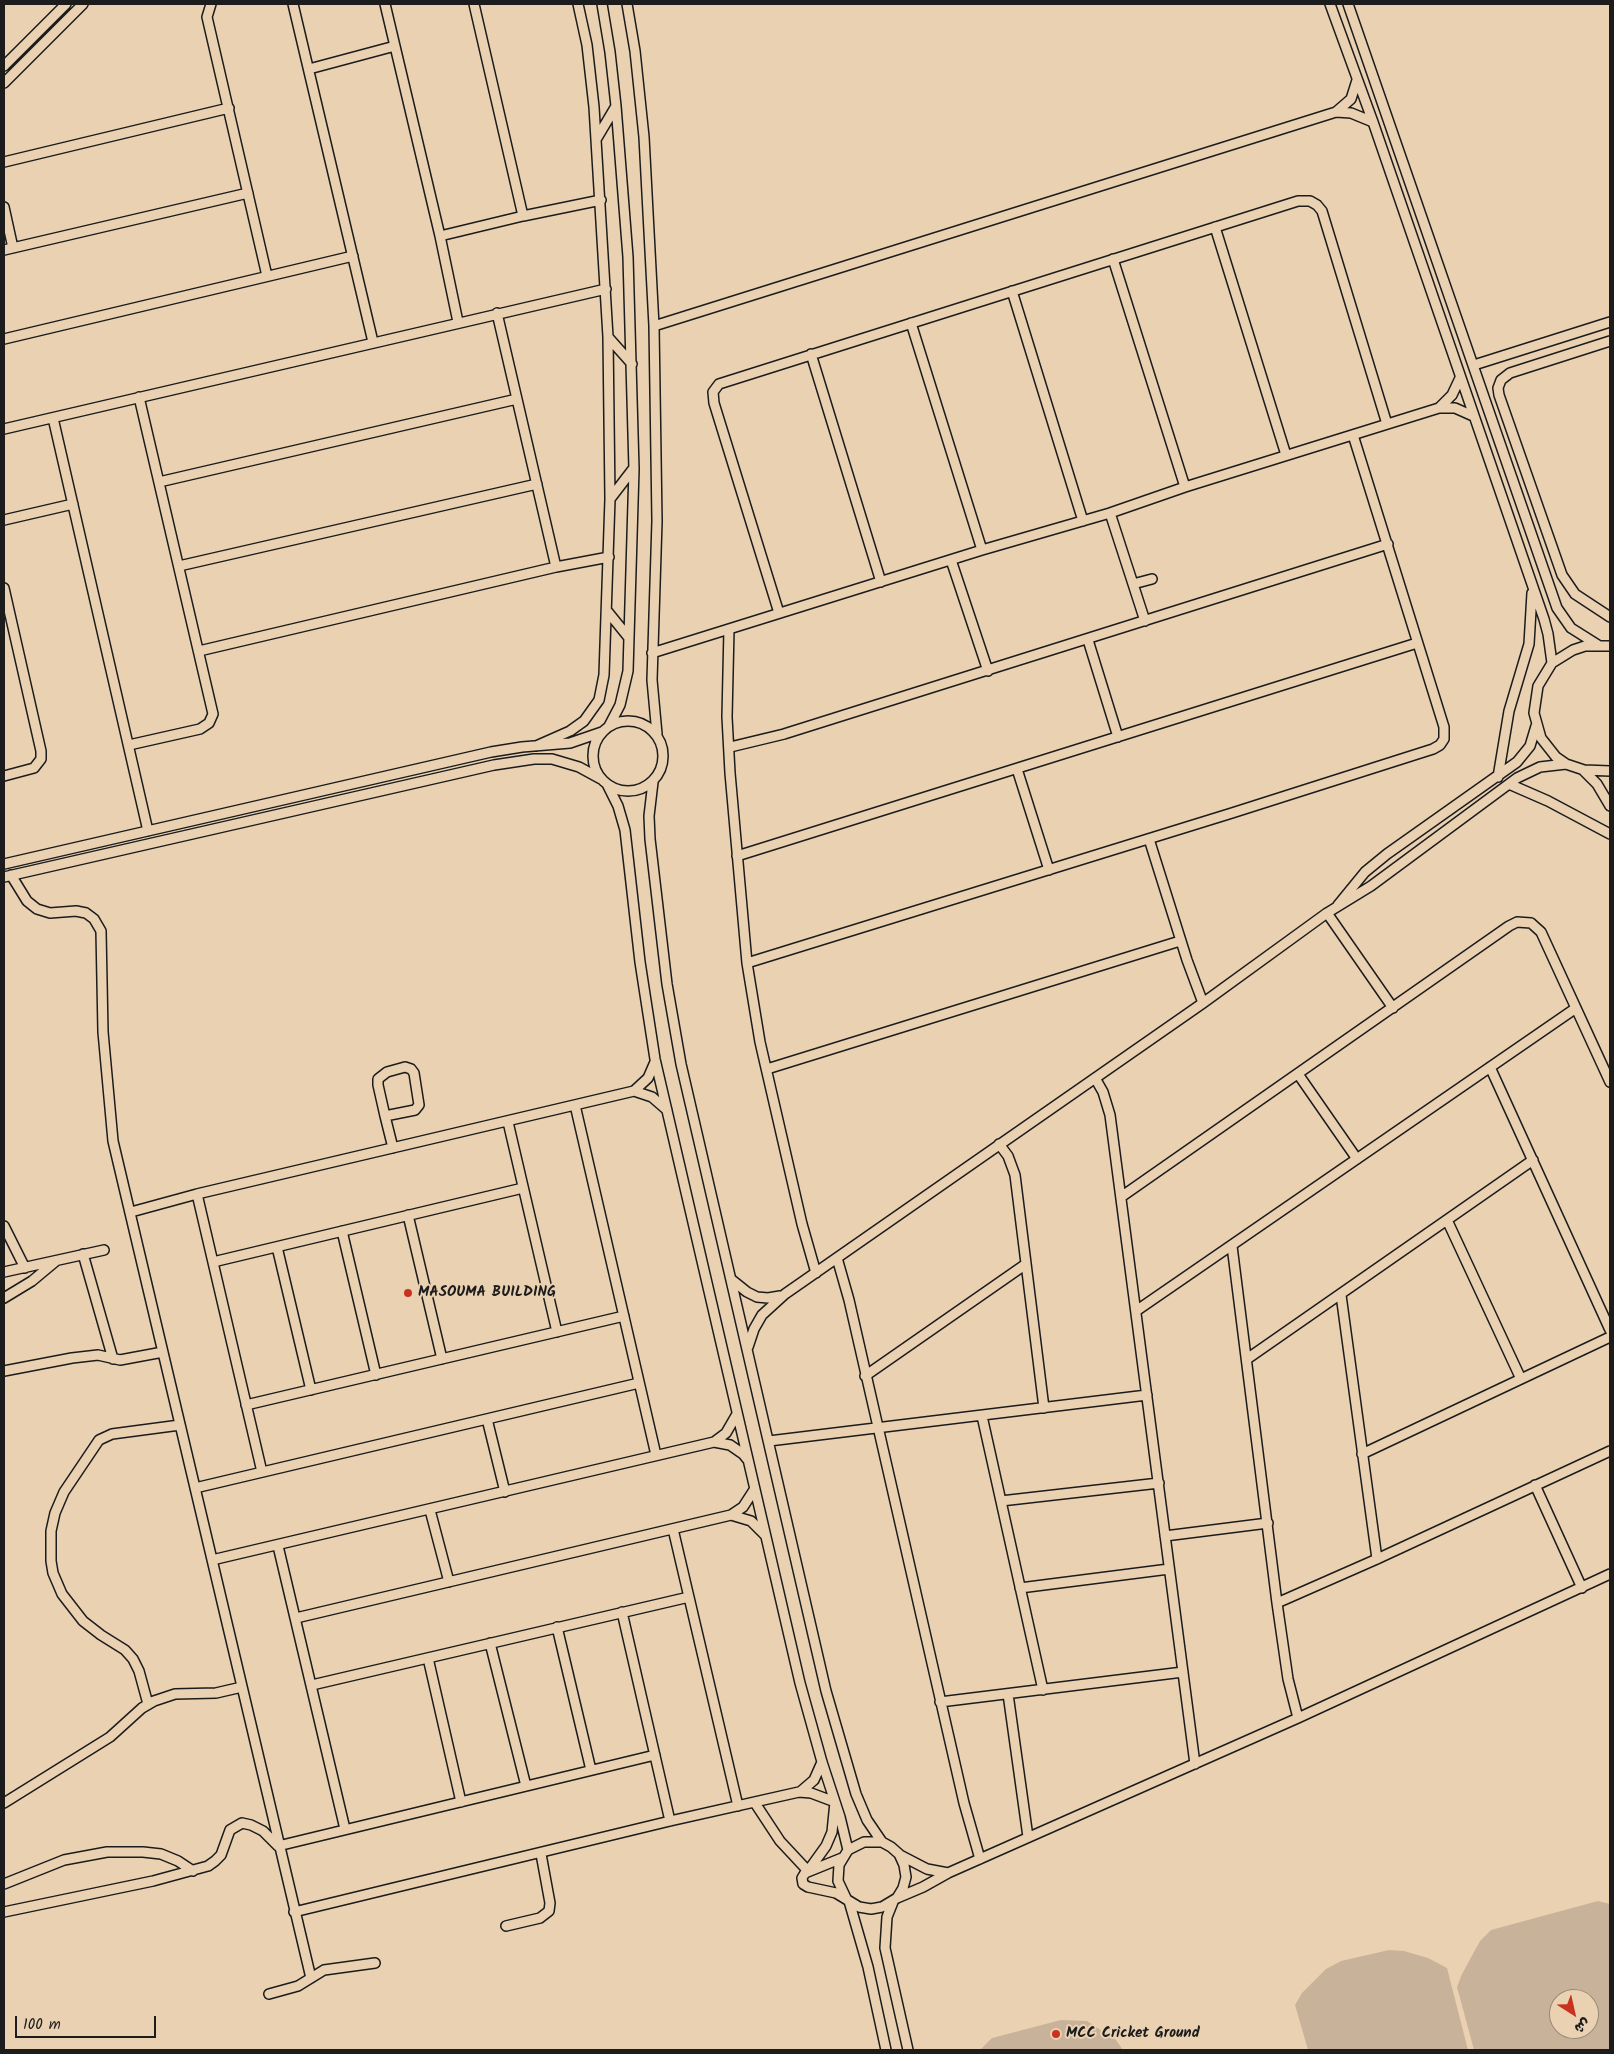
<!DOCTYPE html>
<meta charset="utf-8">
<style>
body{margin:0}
#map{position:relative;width:1614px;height:2054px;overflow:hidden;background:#ead1b2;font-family:Kalam,"Playpen Sans Arabic",sans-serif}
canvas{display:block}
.frame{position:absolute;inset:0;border:5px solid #1c1c1c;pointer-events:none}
.north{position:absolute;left:1549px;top:1989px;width:50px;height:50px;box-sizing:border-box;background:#ead1b2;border:1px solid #988976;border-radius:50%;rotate:145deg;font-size:14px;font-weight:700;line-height:20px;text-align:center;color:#1c1c1c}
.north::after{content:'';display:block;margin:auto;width:18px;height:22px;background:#c8321e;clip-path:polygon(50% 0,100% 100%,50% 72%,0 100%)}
.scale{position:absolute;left:15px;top:2016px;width:141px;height:22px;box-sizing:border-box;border:2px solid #1c1c1c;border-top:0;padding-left:6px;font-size:15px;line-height:18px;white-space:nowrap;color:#1c1c1c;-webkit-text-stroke:4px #ead1b2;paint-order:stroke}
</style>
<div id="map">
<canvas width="1614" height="2054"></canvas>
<div class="frame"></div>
<div class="north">ش</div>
<div class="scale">100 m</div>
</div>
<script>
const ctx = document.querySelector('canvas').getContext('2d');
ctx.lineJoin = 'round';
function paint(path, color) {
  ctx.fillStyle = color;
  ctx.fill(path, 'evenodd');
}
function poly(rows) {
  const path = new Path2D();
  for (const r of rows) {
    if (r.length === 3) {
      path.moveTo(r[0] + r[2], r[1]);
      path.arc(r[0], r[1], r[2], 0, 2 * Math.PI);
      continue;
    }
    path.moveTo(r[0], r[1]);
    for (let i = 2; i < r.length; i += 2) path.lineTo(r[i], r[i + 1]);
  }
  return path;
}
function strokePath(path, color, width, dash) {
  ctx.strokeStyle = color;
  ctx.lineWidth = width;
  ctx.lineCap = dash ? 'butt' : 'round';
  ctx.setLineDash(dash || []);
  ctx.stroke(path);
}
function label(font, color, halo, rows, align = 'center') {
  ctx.font = font + ' Kalam,sans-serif';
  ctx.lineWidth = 4;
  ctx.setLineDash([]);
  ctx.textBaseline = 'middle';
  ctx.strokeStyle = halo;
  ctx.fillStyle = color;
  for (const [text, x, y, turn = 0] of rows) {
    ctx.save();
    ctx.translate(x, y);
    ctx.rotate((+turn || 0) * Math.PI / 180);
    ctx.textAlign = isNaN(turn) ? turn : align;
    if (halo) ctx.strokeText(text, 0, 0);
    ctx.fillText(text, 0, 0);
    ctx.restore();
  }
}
paint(poly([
 [1598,1901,1610,1904,1610,2050,1474,2050,1457,1987,1462,1974,1480,1941,1491,1930],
 [1559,1999,1589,1999,1589,2029,1559,2029],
 [1389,1950,1404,1951,1428,1958,1447,1968,1468,2050,1308,2050,1295,2005,1302,1993,1326,1969,1341,1961],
 [1061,2020,1087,2021,1116,2040,1123,2050,980,2050,992,2038]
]), '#c8b39a');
const minor = poly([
 [211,4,207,17,267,276],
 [293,4,373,342],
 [385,4,440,236,458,322],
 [474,4,523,216],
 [602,4,610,52,616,106,628,257,634,469,628,671,620,705,609,726],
 [627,4,635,51,644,137,654,326,657,521,652,680,657,734],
 [1330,4,1373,122,1544,619,1548,634,1552,663],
 [1348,4,1557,608,1571,628,1598,645],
 [4,66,66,4],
 [309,69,395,46],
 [4,83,83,4],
 [1336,112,1351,113,1373,122],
 [597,138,616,106],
 [4,162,229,108],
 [4,207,13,248],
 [1215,227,1286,455],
 [440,236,523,216,601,200],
 [4,250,248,193],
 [1113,259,1185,487],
 [1012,291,1083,521],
 [497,313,556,567],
 [911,323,982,550],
 [654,326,1336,112,1351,99,1357,80],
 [608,337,632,364],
 [4,339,353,256],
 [1610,341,1510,373,1501,380,1498,388,1499,395,1562,575,1575,594,1610,617],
 [811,354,881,582],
 [1474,365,1610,322],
 [1439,408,1452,395,1460,378],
 [53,418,148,831],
 [4,429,606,289],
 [159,482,517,399],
 [610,499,633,469],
 [1110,513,1145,621],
 [4,520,73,504],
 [951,560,988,671],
 [179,566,537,484],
 [1133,584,1152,579],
 [4,588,41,751,41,759,34,768,4,776],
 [608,612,629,638],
 [779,613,714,403,713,392,719,384,1298,201,1310,201,1317,205,1322,211,1387,424],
 [729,629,727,717,730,773,747,963,760,1042,802,1224,816,1273],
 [1088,640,1118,737],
 [1610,646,1585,646,1573,650,1552,663,1538,686,1534,713,1541,738,1556,757,1566,764,1584,770,1610,771],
 [199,651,556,567,609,557],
 [652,653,982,550,1110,513,1185,487,1439,408,1455,408,1473,416],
 [628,756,35],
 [129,745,200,729,209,723,213,714,139,397],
 [536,746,570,731,584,721,599,700,604,675,610,499,608,337,594,107,587,45,578,4],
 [730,747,784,734,1388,544],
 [1017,769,1049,870],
 [1584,771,1597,784,1610,806],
 [1498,777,1509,711,1529,644,1532,593],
 [653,782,649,816,650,839,667,984,681,1064,826,1691,856,1794,867,1820,882,1842],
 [607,784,618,806,625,830,640,962,655,1059,800,1683,822,1762,840,1817,848,1850],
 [1509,784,1548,801,1610,834],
 [1149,839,1187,960,1203,1003],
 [737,856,1417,643],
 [4,864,491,752,522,747,570,743,602,732],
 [11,875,27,901,37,909,50,913,76,911,86,913,94,919,101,931,103,1032,113,1141,311,1978],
 [4,877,494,765,534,759,552,759,579,767,601,779],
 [1338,905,1365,872,1387,854,1517,762,1530,746,1536,726],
 [1327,913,1393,1008],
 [747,963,1232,813,1433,749,1440,745,1444,739,1444,727,1353,435],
 [1490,1067,1610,1330],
 [767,1069,1180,941],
 [1298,1074,1357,1159],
 [1095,1078,1103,1092,1110,1115,1195,1764],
 [634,1091,652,1097,667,1110],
 [575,1105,656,1455],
 [385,1116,415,1110,419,1105,414,1073,411,1069,405,1067,387,1072,378,1079,378,1085,385,1116,393,1148],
 [508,1122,557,1332],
 [999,1144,1008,1156,1015,1175,1044,1408],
 [197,1194,262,1472],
 [1121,1197,1509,926,1517,922,1531,923,1541,932,1610,1082],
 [131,1212,197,1194,634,1091,648,1078,655,1062],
 [408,1215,442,1359],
 [1447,1220,1521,1379],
 [4,1226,25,1268],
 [342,1231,376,1375],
 [1232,1246,1277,1603,1288,1679,1298,1718],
 [277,1247,311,1390],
 [83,1254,113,1359],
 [837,1258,849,1300,964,1803,980,1859],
 [213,1262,523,1188],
 [4,1272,104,1250],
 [732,1280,747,1292,757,1297,768,1298,780,1296],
 [1341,1295,1377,1559],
 [4,1298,32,1281,56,1261],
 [1136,1311,1576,1008],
 [748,1347,754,1329,762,1315,785,1294,1203,1003,1327,913,1371,886,1517,778,1540,767,1566,764],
 [1247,1359,1533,1160],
 [4,1371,72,1358,98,1355,120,1360,163,1352],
 [865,1376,1026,1264],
 [246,1405,624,1316],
 [982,1416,1043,1690],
 [487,1419,505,1492],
 [769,1441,1147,1395],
 [714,1442,726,1433,737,1414],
 [1362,1454,1610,1337],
 [1535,1485,1582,1588],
 [195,1488,639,1383],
 [1001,1501,1159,1483],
 [430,1510,449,1582],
 [731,1515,751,1521,765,1535],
 [673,1529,738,1806],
 [1165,1536,1268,1523],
 [278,1546,345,1829],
 [212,1560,714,1442,730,1445,743,1454,747,1459],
 [1020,1588,1169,1569],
 [1277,1603,1377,1559,1610,1451],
 [622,1612,670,1821],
 [296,1618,731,1515,743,1507,754,1490],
 [557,1627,591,1770],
 [490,1643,526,1786],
 [428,1658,461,1802],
 [312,1685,689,1597],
 [1008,1694,1028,1837],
 [940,1702,1183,1672],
 [148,1704,139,1671,133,1659,125,1650,101,1635,83,1621,62,1594,53,1573,51,1561,51,1531,55,1513,64,1492,99,1440,112,1434,180,1425],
 [800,1792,814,1780,822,1762],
 [4,1803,110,1737,142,1708,154,1701,175,1694,216,1693,242,1687],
 [900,1855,927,1869,948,1873],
 [842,1858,805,1873,802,1878,803,1884,808,1887,836,1893,859,1907,871,1909,882,1907,897,1898,903,1888,906,1877,904,1865,899,1854,891,1847,882,1842,864,1842,848,1850,839,1865,838,1881,846,1898],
 [4,1884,64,1860,107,1852,143,1852,161,1854,178,1861,193,1871],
 [897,1898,923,1887,948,1873,1298,1718,1610,1574],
 [849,1901,868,1967,886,2050],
 [893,1902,887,1917,885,1948,908,2050],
 [4,1912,153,1881,208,1866,215,1861,221,1855,230,1830,242,1823,251,1825,263,1831,278,1846,655,1755],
 [294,1912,670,1821,799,1792,811,1793,835,1802,832,1832,826,1846,808,1871,780,1841,755,1803],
 [506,1926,540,1918,549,1911,550,1903,541,1854],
 [269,1994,298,1986,324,1970,375,1963]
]);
strokePath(minor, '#1c1c1c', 12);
strokePath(minor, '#ead1b2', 9);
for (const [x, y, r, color] of [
 [408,1293,5,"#c8321e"],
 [1056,2034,5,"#c8321e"]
]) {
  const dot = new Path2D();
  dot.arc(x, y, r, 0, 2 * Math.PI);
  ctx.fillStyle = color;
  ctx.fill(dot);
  strokePath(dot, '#ead1b2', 2);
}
label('bold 15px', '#1c1c1c', '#ead1b2', [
 ["MASOUMA BUILDING",418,1293],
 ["MCC Cricket Ground",1066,2034]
], 'left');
</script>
